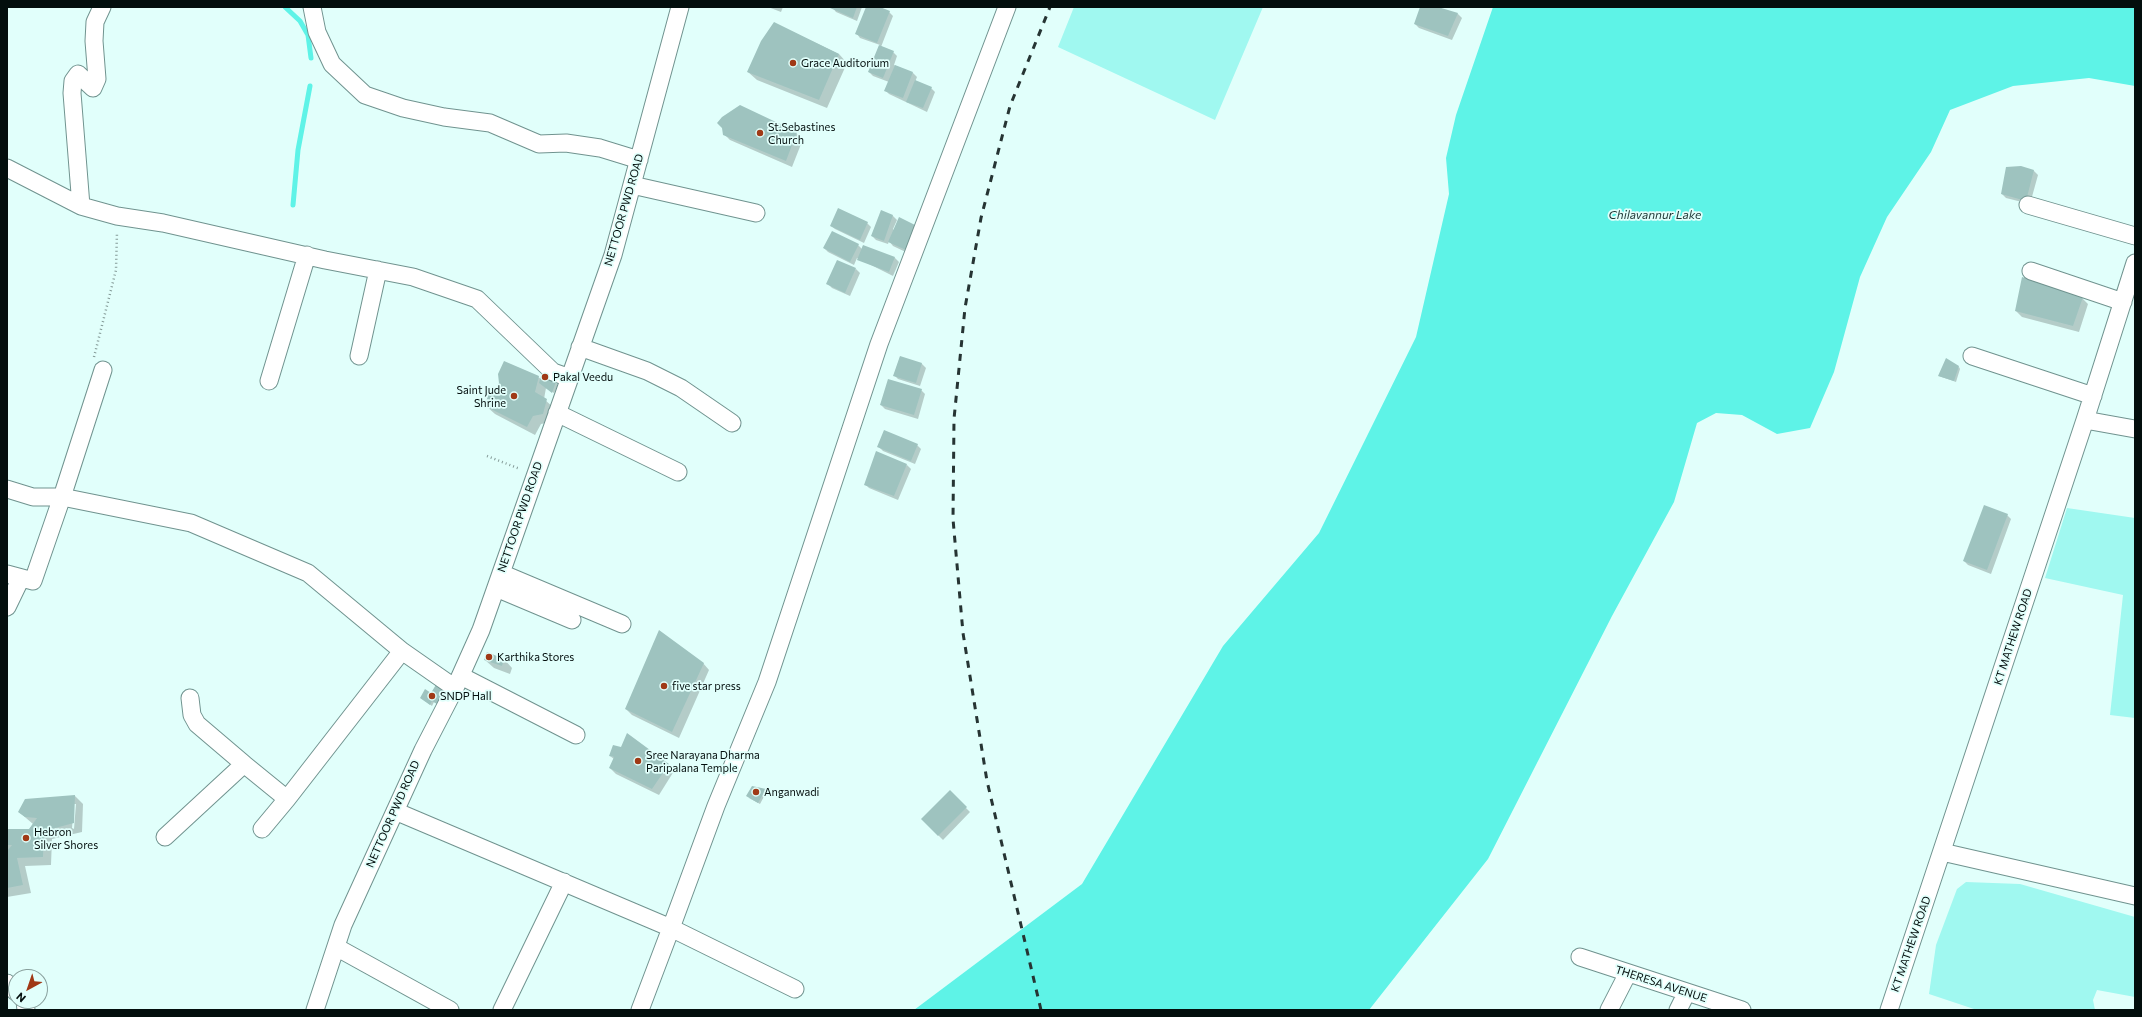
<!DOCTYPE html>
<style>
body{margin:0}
#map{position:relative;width:2142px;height:1017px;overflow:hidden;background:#e1fffb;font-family:Commissioner,sans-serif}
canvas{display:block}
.frame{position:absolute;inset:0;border:8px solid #030e0d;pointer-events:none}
.north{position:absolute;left:8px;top:969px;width:40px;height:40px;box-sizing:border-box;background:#e1fffb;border:1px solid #889f9c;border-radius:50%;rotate:220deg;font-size:11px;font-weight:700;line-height:16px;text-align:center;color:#030e0d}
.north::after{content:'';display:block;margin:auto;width:14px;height:18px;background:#a03916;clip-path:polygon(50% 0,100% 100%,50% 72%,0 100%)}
</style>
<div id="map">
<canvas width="2142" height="1017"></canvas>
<div class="frame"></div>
<div class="north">N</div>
</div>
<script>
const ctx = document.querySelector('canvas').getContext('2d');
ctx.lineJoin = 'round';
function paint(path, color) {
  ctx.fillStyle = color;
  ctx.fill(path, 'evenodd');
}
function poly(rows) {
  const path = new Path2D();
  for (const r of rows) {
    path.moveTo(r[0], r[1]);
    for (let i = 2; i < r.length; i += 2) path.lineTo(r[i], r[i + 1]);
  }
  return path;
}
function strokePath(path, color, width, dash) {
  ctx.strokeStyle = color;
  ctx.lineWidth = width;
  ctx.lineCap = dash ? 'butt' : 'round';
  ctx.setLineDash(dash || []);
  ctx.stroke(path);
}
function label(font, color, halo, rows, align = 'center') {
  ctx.font = font + ' Commissioner,sans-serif';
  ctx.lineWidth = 3.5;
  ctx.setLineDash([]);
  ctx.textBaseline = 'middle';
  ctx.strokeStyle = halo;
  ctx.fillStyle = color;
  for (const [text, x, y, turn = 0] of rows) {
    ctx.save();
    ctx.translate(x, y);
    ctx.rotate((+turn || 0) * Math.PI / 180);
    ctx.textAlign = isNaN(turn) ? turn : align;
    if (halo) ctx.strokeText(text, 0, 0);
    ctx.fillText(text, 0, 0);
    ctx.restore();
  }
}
paint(poly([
 [1074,7,1263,7,1215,120,1058,47],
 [2067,508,2135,518,2135,718,2110,715,2123,595,2045,578],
 [1966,882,2020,884,2135,917,2135,997,2097,990,2093,1000,2095,1010,1977,1010,1929,994,1936,945,1957,889]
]), '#a0f8f0');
paint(poly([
 [1493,7,2135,7,2135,86,2089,78,2013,86,1950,110,1931,152,1887,217,1860,277,1834,372,1810,428,1777,434,1742,415,1716,413,1697,423,1674,502,1612,616,1488,859,1369,1010,914,1010,1082,884,1223,646,1319,533,1416,337,1449,194,1446,158,1456,115]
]), '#5ef3e7');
paint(poly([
 [768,7,783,7,781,12],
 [832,7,862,7,857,21,836,12],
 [867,7,877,7,889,12,893,16,881,47,893,52,897,56,894,65,913,73,917,77,915,82,931,88,935,92,927,112,889,94,885,90,889,82,873,76,869,72,880,45,860,38,857,34],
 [1421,7,1435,7,1458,14,1462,18,1452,40,1419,28,1415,24],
 [774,23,839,54,847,63,827,108,757,80,748,72],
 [796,133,803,139,792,167,730,140,724,134],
 [2021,167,2034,171,2038,175,2030,204,2006,198,2002,194],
 [881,212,893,216,897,220,893,229,910,254,893,246,889,241,888,244,876,240,872,236],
 [867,223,871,227,864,243,835,229,831,226],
 [858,245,862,249,863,246,895,258,899,262,893,276,857,258,854,265,828,252,824,248],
 [856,269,860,273,850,296,832,288,828,284],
 [2082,298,2088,304,2079,332,2022,317,2016,311],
 [900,357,922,364,926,368,920,386,898,379,894,375],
 [1959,367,1960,369,1956,382,1939,376],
 [543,373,558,385,554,393,546,388,544,399,555,409,551,422,541,424,535,435,495,414,486,406,497,394,538,377,541,379],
 [921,390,925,394,918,419,885,409,881,405],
 [917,445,921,449,915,464,883,451,879,447],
 [907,465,911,469,898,500,869,488,865,484],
 [2007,515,2011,519,1991,574,1968,565,1964,561],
 [504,659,512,668,510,674,494,668,485,660],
 [703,663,709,670,679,738,632,715,626,709],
 [437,684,439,705,434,702,432,706,421,698,431,694],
 [610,756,668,765,674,771,659,795,616,774,610,768,614,759],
 [765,790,767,791,760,804,749,798],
 [950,792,970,812,943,840,922,819],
 [75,796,83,804,82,832,52,839,51,865,25,866,31,893,7,897,7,830,29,830,33,824,19,812],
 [74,804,76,804,74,829,72,828]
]), '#0003');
strokePath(poly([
 [285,7,300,21,308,35,311,58],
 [293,205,298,150,310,86]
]), '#5ef3e7', 5);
paint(poly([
 [831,7,857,7,853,18,830,8],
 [866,7,880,7,890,11,877,43,855,34],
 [1420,7,1438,7,1458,13,1448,36,1414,24],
 [774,22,839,54,819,100,747,72,761,41],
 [879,45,894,51,883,78,868,72],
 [895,65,913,72,903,98,884,91],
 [915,80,932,87,923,108,906,102],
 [740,105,797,132,786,161,723,135,722,128,717,123,722,117],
 [2021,166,2034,170,2026,201,2001,194,2006,167],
 [838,208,868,222,860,240,830,226],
 [881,210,893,215,884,241,871,236],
 [899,217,917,226,906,250,888,242],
 [832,231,859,244,850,262,823,248],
 [863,245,895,257,889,272,857,260],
 [837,260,856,268,845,293,826,284],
 [2022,277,2083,297,2073,326,2015,311],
 [900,356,922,363,916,383,893,376],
 [1946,358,1959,366,1954,381,1938,376],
 [504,361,539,376,535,392,547,399,543,414,533,416,527,427,485,406,490,388,496,392,499,383,498,374],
 [542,372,556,382,552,393,539,383],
 [888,379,922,389,914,415,880,405],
 [884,430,918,444,911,461,877,447],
 [876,451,907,464,894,496,864,485],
 [1984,505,2008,514,1987,570,1963,561],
 [659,630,704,663,672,732,625,709],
 [487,652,504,659,502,666,484,660],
 [437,683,447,689,437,704,432,701,430,705,420,698,425,689,431,693],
 [627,733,669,764,652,789,609,768,614,757,609,756,613,745,621,747],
 [752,786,766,789,758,803,746,796],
 [950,790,967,807,938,836,921,819],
 [75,795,74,823,44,831,43,857,17,858,23,885,7,888,7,851,12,845,7,845,7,829,29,829,37,818,25,817,18,812,25,799]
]), '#9ec3bf');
const minor = poly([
 [312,7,317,32,332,64,365,95,403,108,444,117,490,123,539,144,566,143,600,148,639,160],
 [7,168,81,206,117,216,163,223,325,260,413,277,477,299,553,372,570,378],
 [632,185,756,213],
 [2028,205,2135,236],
 [81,206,72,93,73,81,78,74,93,88,97,79,94,41,95,22,102,7],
 [2031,271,2123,302],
 [580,347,647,371,681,388,732,423],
 [359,356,378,270],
 [1972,356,2093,396],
 [103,370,62,497,191,523,308,573,402,651],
 [269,381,307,255],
 [557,413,678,472],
 [2085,420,2135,429],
 [7,489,33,497,62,497,33,581,7,574],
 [501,573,622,624],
 [496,588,572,620],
 [7,607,21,578],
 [461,676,576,735],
 [190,698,192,715,197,724,244,764],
 [395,811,671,928,640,1010],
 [262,829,287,799],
 [165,837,244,764,287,799,402,651,455,688],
 [1942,852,2135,896],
 [336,947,450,1010],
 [1580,957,1742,1010],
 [7,983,16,992],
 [795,989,671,928,716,806,767,682,879,344,1007,7],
 [25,1001,26,1010],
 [315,1010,343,925,423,750,455,688,481,630,613,255,680,7],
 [502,1010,564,882],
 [1609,1010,1628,973],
 [1678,1010,1687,992],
 [1889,1010,2085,420,2135,263]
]);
strokePath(minor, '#70938f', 19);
strokePath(poly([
 [94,357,116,270,117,232],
 [487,456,520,469]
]), '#859b98', 2.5, [1, 3]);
strokePath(minor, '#fff', 17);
strokePath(poly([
 [1041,1010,987,781,963,633,953,519,954,419,965,308,981,218,1010,106,1050,7]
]), '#263433', 3, [7, 7]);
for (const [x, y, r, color] of [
 [793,63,4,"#a03916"],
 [760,133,4,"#a03916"],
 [545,377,4,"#a03916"],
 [514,396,4,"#a03916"],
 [489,657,4,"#a03916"],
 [664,686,4,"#a03916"],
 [432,696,4,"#a03916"],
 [638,761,4,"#a03916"],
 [756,792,4,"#a03916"],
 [26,838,4,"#a03916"]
]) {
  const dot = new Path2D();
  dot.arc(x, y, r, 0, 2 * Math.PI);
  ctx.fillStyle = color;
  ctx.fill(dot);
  strokePath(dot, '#e1fffb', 1.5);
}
label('11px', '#030e0d', '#e1fffb', [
 ["Grace Auditorium",801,63],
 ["St.Sebastines",768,127],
 ["Church",768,140],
 ["Pakal Veedu",553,377],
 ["Saint Jude",506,390,"right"],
 ["Shrine",506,403,"right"],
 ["Karthika Stores",497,657],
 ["five star press",672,686],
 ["SNDP Hall",440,696],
 ["Sree Narayana Dharma",646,755],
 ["Paripalana Temple",646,768],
 ["Anganwadi",764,792],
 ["Hebron",34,832],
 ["Silver Shores",34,845]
], 'left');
label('11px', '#030e0d', '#e1fffb', [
 ["NETTOOR PWD ROAD",624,210,-74],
 ["NETTOOR PWD ROAD",520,517,-71],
 ["KT MATHEW ROAD",2013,637,-72],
 ["NETTOOR PWD ROAD",393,814,-66],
 ["KT MATHEW ROAD",1911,944,-71],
 ["THERESA AVENUE",1661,984,18]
]);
label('italic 12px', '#1d3634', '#e1fffb', [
 ["Chilavannur Lake",1655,215]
]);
</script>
